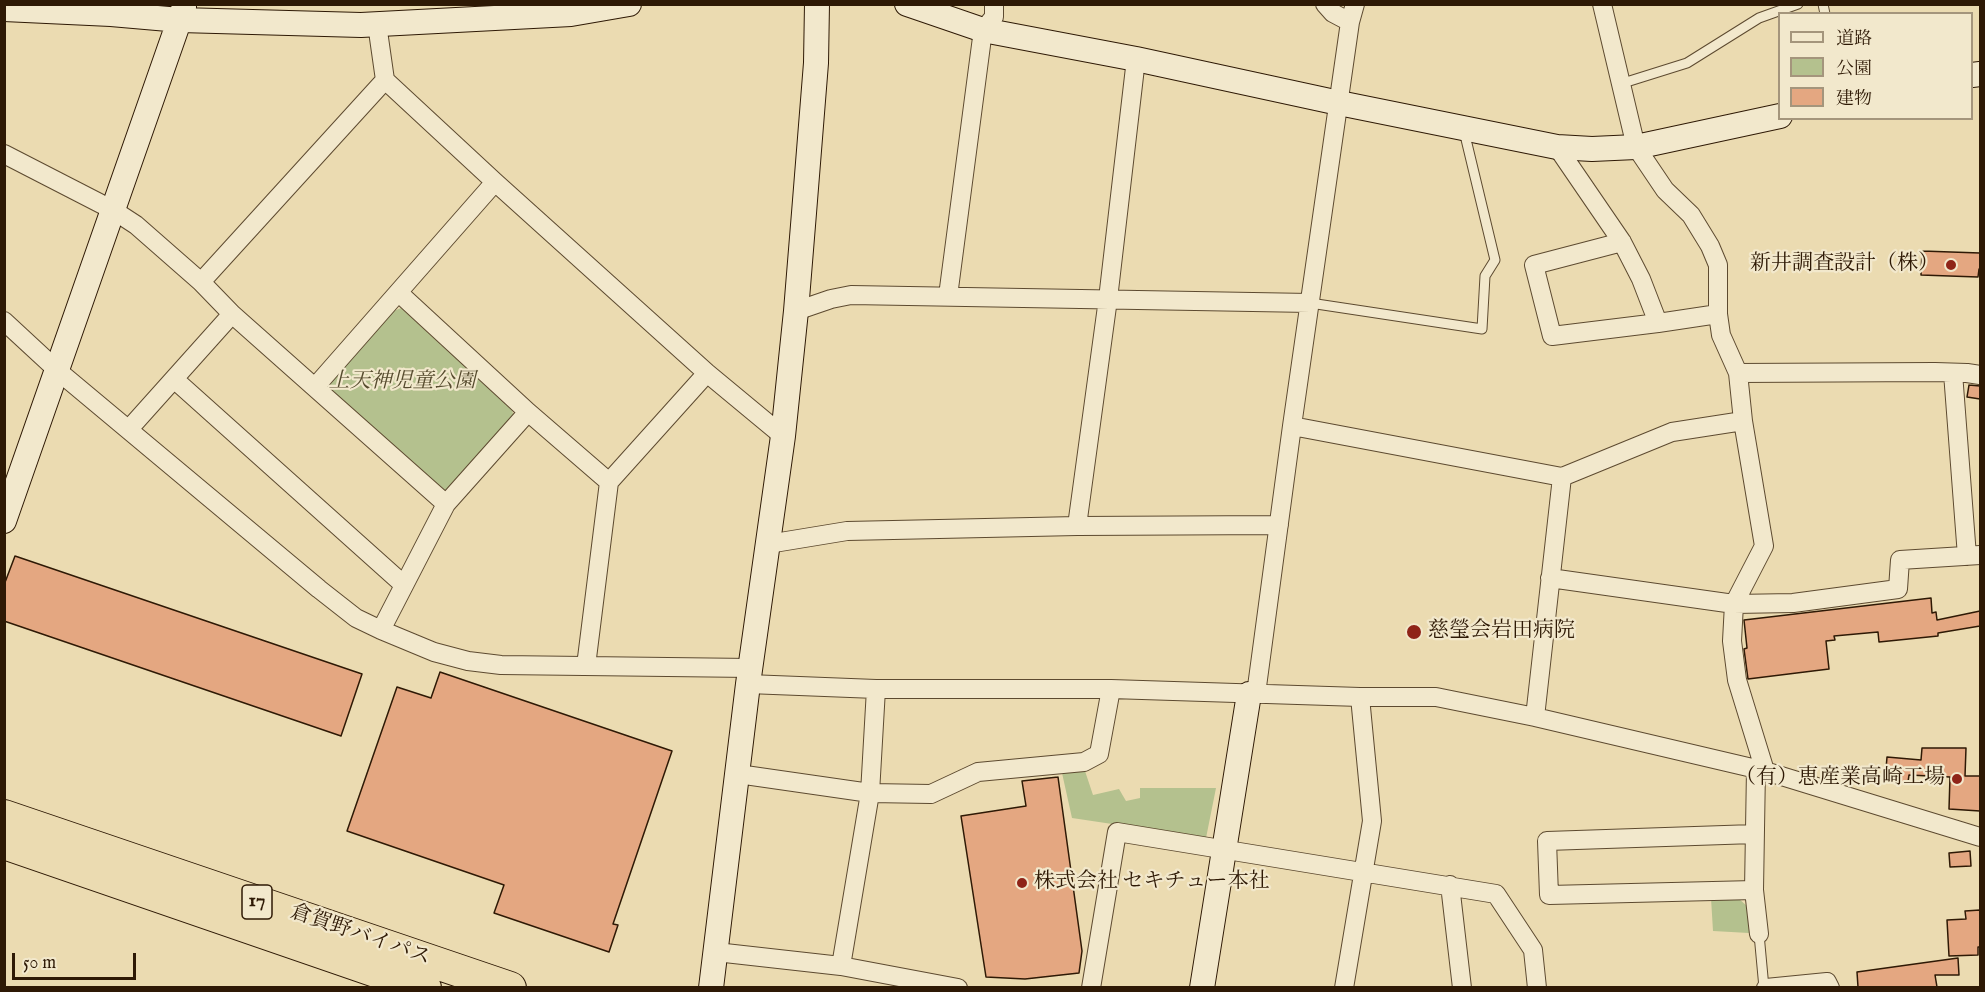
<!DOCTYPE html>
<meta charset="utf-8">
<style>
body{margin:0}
#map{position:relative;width:1985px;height:992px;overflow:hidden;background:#ebdbb1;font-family:"IM FELL English","Noto Serif JP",serif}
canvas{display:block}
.frame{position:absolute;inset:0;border:6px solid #2e1905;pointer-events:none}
.legend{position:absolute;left:1778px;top:12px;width:195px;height:108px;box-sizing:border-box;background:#f2e8cc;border:2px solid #a4957c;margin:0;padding:8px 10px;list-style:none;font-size:18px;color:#2e1905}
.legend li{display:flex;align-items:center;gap:12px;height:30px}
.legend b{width:30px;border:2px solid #a4957c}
.scale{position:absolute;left:12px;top:953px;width:124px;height:27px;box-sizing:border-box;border:3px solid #2e1905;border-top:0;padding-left:8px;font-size:18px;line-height:21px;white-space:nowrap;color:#2e1905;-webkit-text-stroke:4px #f2e8cc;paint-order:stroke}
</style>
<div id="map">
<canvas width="1985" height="992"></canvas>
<div class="frame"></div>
<ul class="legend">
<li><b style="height:8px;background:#f2e8cc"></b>道路</li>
<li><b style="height:16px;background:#b4c18e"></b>公園</li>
<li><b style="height:16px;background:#e4a781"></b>建物</li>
</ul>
<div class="scale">50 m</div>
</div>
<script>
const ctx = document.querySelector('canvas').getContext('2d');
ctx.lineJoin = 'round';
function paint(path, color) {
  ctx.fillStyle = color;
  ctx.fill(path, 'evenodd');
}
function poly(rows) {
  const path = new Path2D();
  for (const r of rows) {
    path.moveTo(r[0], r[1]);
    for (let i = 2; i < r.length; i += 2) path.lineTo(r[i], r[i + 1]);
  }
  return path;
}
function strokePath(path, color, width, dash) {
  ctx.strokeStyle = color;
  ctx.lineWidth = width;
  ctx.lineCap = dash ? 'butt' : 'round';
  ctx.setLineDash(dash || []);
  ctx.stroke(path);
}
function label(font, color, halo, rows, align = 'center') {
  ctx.font = font + ' "IM FELL English","Noto Serif JP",serif';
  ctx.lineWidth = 4.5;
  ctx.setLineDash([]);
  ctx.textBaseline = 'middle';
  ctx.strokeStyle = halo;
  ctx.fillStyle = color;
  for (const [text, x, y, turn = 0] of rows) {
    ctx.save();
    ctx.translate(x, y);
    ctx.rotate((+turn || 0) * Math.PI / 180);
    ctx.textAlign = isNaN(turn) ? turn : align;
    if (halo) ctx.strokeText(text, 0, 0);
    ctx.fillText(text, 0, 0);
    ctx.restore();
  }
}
paint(poly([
 [401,308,512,410,514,417,449,490,442,490,329,390,330,382,394,311],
 [1085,771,1093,795,1119,789,1126,801,1140,798,1140,788,1216,788,1206,838,1072,818,1062,773],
 [1711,898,1738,898,1748,907,1749,933,1713,931]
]), '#b4c18e');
const building = poly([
 [1922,251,1980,253,1980,269,1979,269,1978,277,1921,275,1922,251],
 [1969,385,1980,386,1980,399,1967,397,1969,385],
 [15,556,362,674,341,736,4,621,4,585,15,556],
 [1931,598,1932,613,1936,612,1937,620,1980,611,1980,626,1938,633,1938,636,1879,642,1878,632,1834,636,1835,640,1826,641,1829,669,1748,679,1744,649,1747,648,1744,620,1931,598],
 [440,672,672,751,613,924,618,925,609,952,494,913,504,885,347,831,397,687,431,698,440,672],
 [1922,748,1966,748,1965,776,1980,776,1980,811,1949,809,1950,777,1909,775,1908,782,1885,781,1887,757,1921,760,1922,748],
 [1058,777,1082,951,1079,973,1025,979,986,977,961,816,1026,806,1022,781,1058,777],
 [1970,851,1971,866,1950,867,1949,853,1970,851],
 [1980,910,1980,947,1978,947,1978,955,1949,956,1947,920,1966,919,1965,911,1980,910],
 [1958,958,1959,975,1935,975,1937,987,1858,987,1857,972,1958,958]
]);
paint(building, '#e4a781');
strokePath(building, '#2e1905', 1.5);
const lane = poly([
 [1823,4,1825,14],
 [1620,84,1687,63,1759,18,1798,4],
 [1310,303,1482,329,1485,276,1495,260,1464,131],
 [1759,934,1764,988]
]);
const street = poly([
 [1325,4,1333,13,1350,22],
 [1602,4,1636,147,1665,190,1691,215,1710,246,1718,265,1718,314,1721,335,1738,373,1935,372,1967,373,1980,375],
 [377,24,385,80,495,182,707,373,783,436],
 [1557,147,1622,242,1641,279,1658,323,1718,314],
 [4,154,113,210,136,225,201,282,232,314,446,504],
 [1622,242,1534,265,1552,336,1658,323],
 [201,282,385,80],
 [399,293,528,412,609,482],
 [948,296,983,30,994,17,994,4],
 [796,311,831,299,851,295,1310,303],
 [4,321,58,371,319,589,356,618,381,630,434,652,468,661,501,665,751,668],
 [1738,373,1743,421,1764,546,1734,604,1732,641,1737,680,1765,771],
 [1953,373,1967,556],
 [174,379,404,585],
 [315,387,495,182],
 [1292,426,1562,477,1672,432,1743,421],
 [129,429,232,314],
 [1077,526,1108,299,1136,59],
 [768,544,847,531,1077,526,1279,525],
 [1550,578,1734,604,1793,603,1898,589,1900,560,1980,555],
 [381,630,446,504,528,412],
 [586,666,609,482,707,373],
 [748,684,876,689,1111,689,1360,697,1436,697,1535,717,1765,771,1980,837],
 [1256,694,1292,426,1350,22,1355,4],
 [1535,717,1562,477],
 [1756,769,1754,890,1759,934],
 [738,774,870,793,931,794,978,772,1084,762,1099,754,1111,689],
 [1754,834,1547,841,1549,895,1754,890],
 [1450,885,1462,988],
 [716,952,841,966,958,988],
 [841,966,870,793,876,689],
 [1091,988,1117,832,1496,894,1533,950,1537,988],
 [1344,988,1372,821,1360,697],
 [1766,988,1827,982,1830,988]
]);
const secondary = poly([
 [907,4,983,30,1136,59,1339,103,1557,147,1592,149,1636,147,1780,116],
 [4,9,111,14,180,20,361,25,571,14,629,4],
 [1972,75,1980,74],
 [4,521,184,7],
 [711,988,748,684,783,436,796,311,804,213,816,63,817,4],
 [1202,988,1249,694]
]);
const highway = poly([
 [4,816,510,988],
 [4,843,425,988]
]);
strokePath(lane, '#5d4a30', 11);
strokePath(street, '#5d4a30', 20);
strokePath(secondary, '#2e1905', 26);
strokePath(highway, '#2e1905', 34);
strokePath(lane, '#f2e8cc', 9);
strokePath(street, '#f2e8cc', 18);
strokePath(secondary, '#f2e8cc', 24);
strokePath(highway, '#ebdbb1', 32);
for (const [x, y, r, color] of [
 [1951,265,6,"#8f2418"],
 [1414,632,8,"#8f2418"],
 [1957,779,6,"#8f2418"],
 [1022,883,6,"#8f2418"]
]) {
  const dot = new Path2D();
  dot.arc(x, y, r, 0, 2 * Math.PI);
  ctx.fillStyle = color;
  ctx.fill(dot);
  strokePath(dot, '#f2e8cc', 2);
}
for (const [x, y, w] of [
 [257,902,30]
]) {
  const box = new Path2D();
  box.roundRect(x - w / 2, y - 17, w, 34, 4.5);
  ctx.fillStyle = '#f2e8cc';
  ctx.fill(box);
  strokePath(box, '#2e1905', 1.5);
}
label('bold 20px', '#2e1905', null, [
 ["17",257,902]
]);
label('21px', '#2e1905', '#f2e8cc', [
 ["新井調査設計（株）",1939,265],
 ["慈瑩会岩田病院",1428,632,"left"],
 ["（有）恵産業高崎工場",1945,779],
 ["株式会社 セキチュー本社",1034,883,"left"]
], 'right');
label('italic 21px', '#564b2e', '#f2e8cc', [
 ["上天神児童公園",402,383]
]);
label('21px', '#2e1905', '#f2e8cc', [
 ["倉賀野バイパス",360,936,19]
]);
</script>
